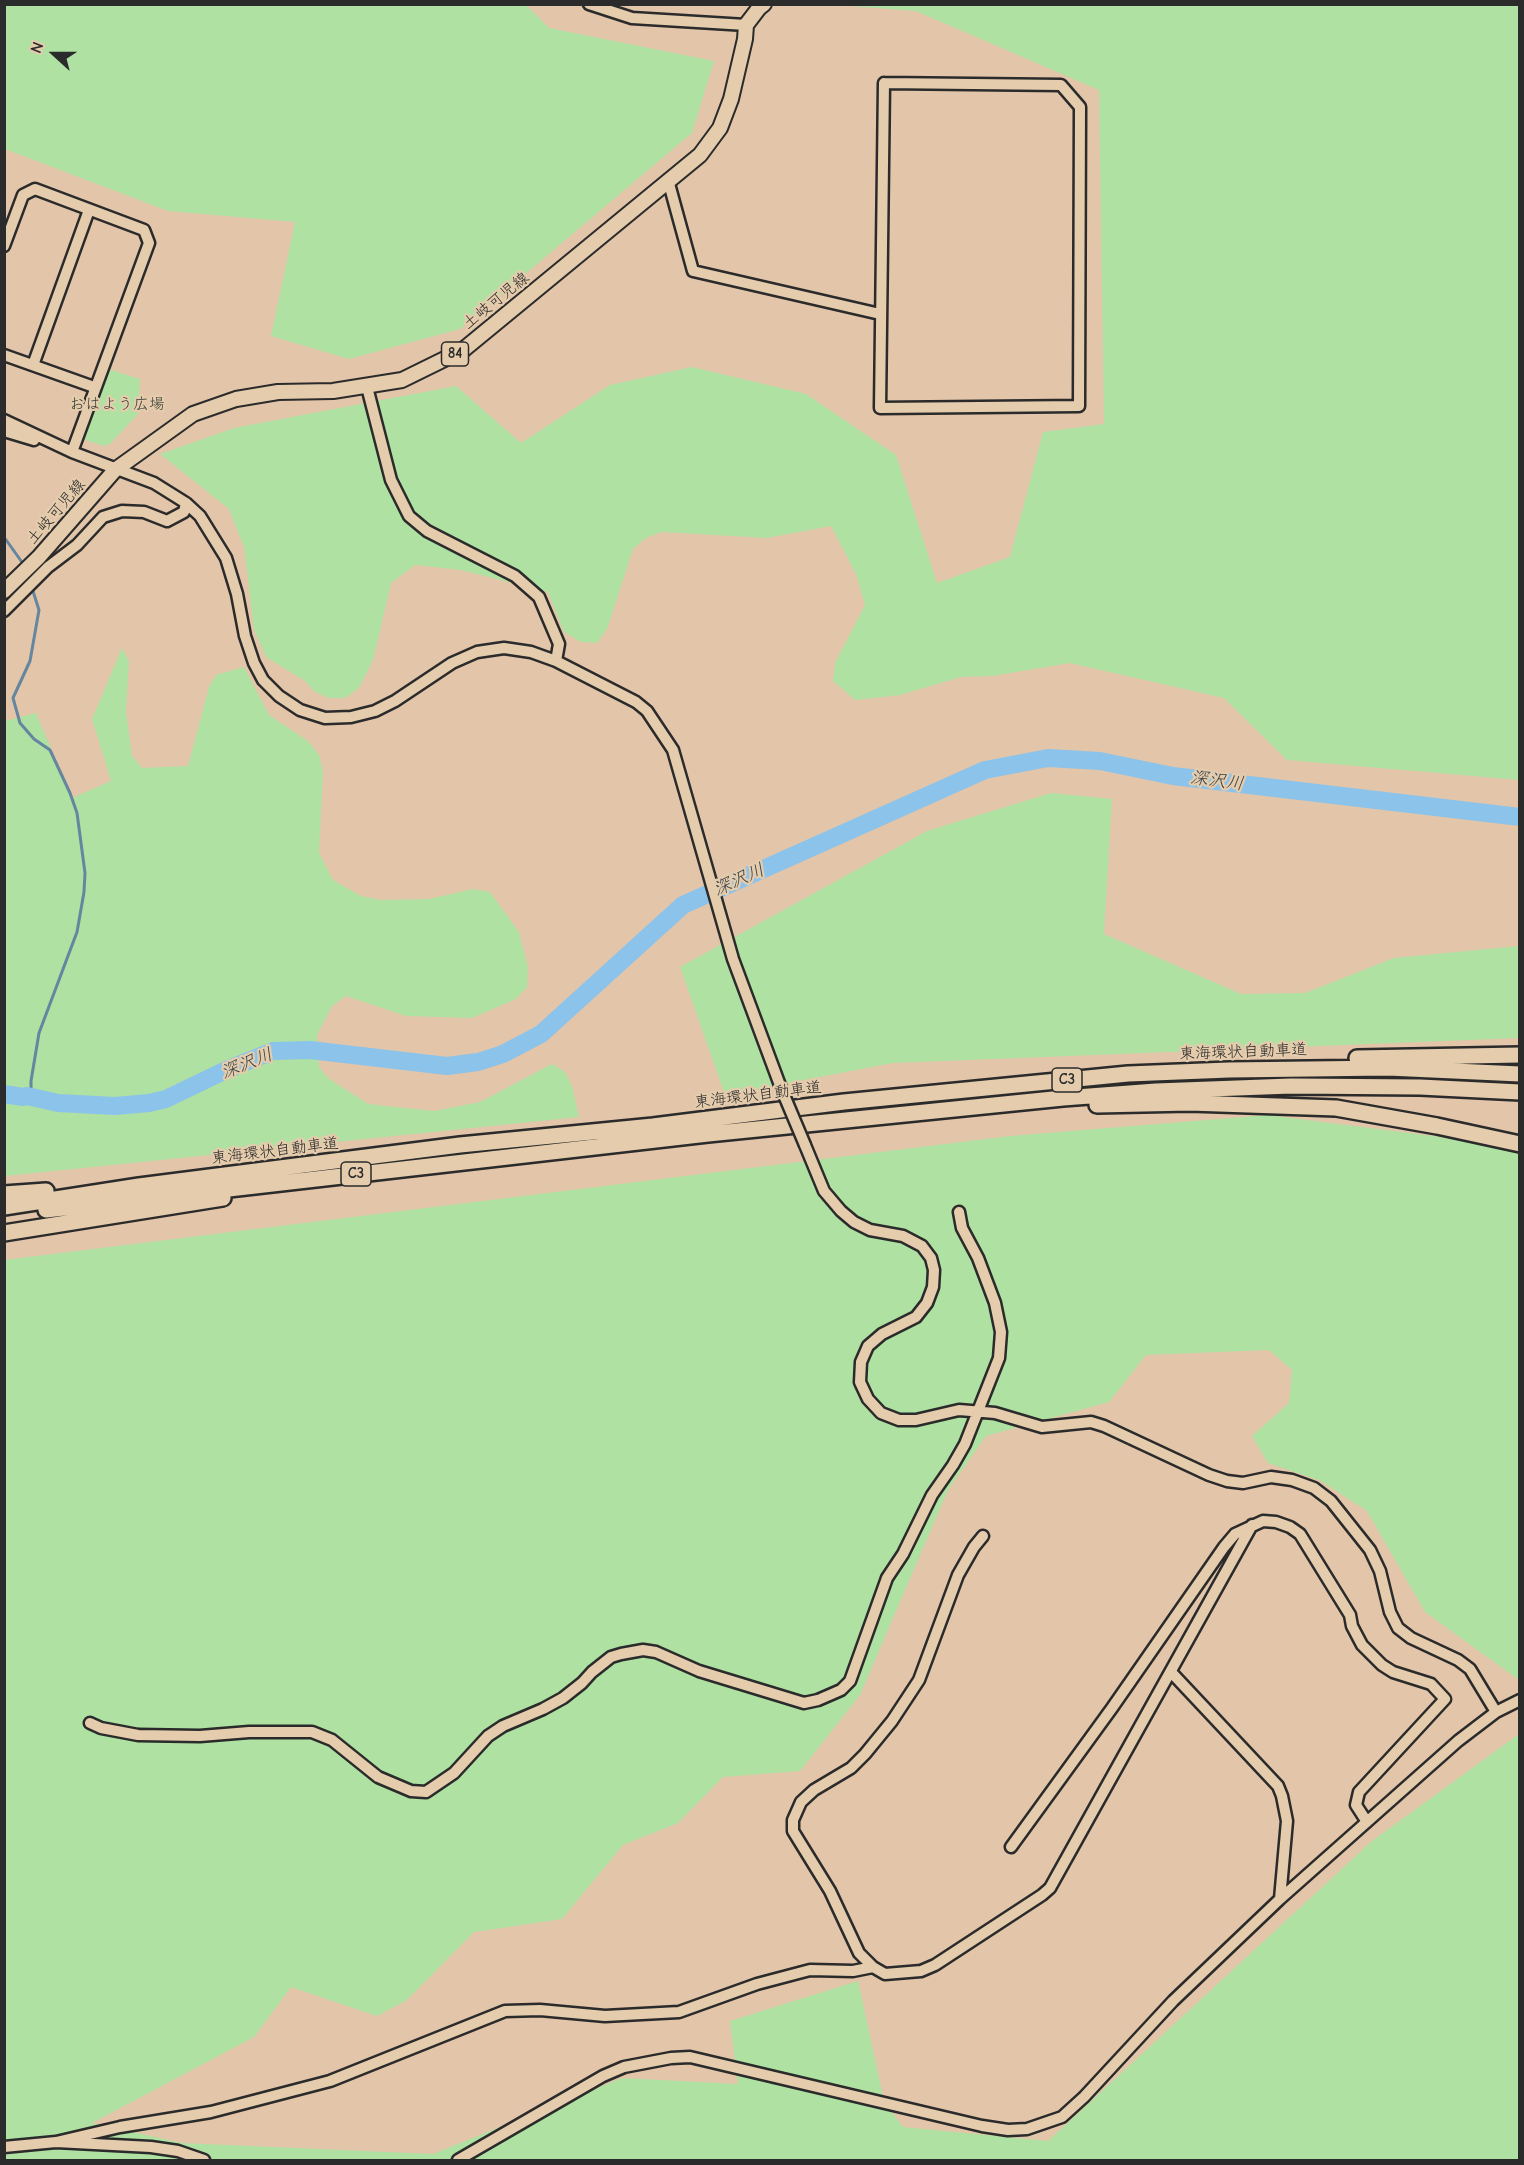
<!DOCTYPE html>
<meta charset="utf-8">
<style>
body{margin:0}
#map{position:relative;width:1524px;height:2165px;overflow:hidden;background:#e3c5a9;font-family:"Comic Neue",sans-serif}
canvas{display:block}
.frame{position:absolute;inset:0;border:6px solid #2b2b2b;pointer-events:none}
.north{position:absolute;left:24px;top:24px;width:60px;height:60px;-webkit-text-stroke:4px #e4ccac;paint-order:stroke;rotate:291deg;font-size:16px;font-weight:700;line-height:24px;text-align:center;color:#2b2b2b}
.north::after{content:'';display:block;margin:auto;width:21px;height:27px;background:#2b2b2b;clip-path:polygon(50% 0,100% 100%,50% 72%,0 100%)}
</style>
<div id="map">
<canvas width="1524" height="2165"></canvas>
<div class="frame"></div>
<div class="north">N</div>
</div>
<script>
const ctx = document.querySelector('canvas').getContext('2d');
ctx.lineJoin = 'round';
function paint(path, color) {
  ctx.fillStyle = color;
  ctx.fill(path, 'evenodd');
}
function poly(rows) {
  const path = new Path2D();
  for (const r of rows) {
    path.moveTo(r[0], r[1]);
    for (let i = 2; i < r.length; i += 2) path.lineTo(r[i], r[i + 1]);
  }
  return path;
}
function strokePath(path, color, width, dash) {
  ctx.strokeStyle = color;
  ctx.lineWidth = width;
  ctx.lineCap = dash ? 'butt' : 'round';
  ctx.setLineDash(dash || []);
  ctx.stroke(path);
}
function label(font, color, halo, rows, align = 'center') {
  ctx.font = font + ' "Comic Neue","Klee One",sans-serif';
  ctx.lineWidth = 4.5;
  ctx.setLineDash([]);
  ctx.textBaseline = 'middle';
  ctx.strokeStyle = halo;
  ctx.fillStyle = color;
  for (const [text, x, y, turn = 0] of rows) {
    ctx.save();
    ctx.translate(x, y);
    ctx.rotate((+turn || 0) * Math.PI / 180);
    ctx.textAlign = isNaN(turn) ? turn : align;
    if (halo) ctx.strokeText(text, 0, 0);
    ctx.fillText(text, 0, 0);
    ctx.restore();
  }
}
paint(poly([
 [4,5,526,5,549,28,714,61,692,133,460,329,349,359,271,336,295,222,168,211,5,149],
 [836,5,1519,5,1519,780,1287,760,1224,698,1070,663,992,676,961,677,900,695,855,700,833,681,835,663,865,605,856,574,831,526,767,538,661,532,646,538,633,549,607,629,597,643,581,642,564,632,548,592,461,570,415,565,391,583,373,660,359,688,345,698,329,698,315,692,305,681,266,657,254,629,244,547,229,509,160,454,234,428,456,386,521,443,610,385,692,367,806,394,896,455,937,583,1010,557,1043,432,1104,424,1099,90,916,11],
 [108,369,140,379,138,414,110,444,103,446,83,439],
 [122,648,129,661,126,712,132,756,142,768,188,766,209,687,216,675,244,667,269,715,308,741,319,755,323,772,319,853,333,880,361,896,381,900,429,899,473,889,490,892,519,932,528,968,527,987,516,999,472,1018,406,1016,346,996,332,1006,317,1035,319,1067,328,1078,368,1104,434,1111,480,1102,552,1064,565,1072,572,1086,579,1117,5,1176,5,721,36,713,72,798,111,781,92,719],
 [1051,793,1112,799,1104,934,1241,994,1305,993,1394,958,1519,946,1519,1038,893,1063,725,1095,680,967,927,831],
 [1268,1115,1519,1147,1519,1680,1425,1612,1367,1511,1321,1481,1268,1463,1252,1436,1289,1403,1292,1370,1269,1350,1146,1355,1109,1402,986,1436,948,1490,860,1695,800,1771,723,1777,678,1823,623,1845,562,1919,474,1932,407,2000,377,2016,291,1987,254,2037,92,2123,182,2143,433,2154,622,2078,738,2084,730,2021,858,1981,884,2101,903,2127,1048,2141,1372,1841,1519,1734,1519,2160,5,2160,4,1260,1010,1136]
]), '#aee1a2');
strokePath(poly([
 [4,537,24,565],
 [31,1097,31,1081,39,1033,77,932,84,892,85,873,77,813,70,793,50,750,34,739,20,723,13,698,30,661,39,610,32,588]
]), '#65869e', 3);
strokePath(poly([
 [4,1094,23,1097,27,1096,58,1103,115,1106,149,1103,166,1099,226,1070,273,1051,310,1050,447,1066,478,1062,503,1054,541,1034,683,905,985,770,1048,758,1100,761,1173,776,1520,817]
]), '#8cc3ea', 18);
const minor = poly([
 [589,4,632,18,746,25],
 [884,83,1061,85,1080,107,1079,406,880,408,884,83],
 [668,180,693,271,880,314],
 [4,246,23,195,35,189,144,230,149,243,72,452],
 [4,355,94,387],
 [33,365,89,210],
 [367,387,391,480,409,516,427,531,515,576,539,597,559,644,556,661],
 [4,420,72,452,154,483,186,503,200,516,226,558,237,594,245,636,254,663,263,680,279,696,300,710,325,718,351,717,375,711,395,701,452,663,477,652,504,648,531,652,556,661,636,702,647,711,673,750,733,959,781,1088],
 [4,431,34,440],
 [4,611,48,567,77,545,103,517,122,511,144,512,167,521,184,512,186,503],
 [805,1145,824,1191,841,1211,854,1222,870,1230,903,1236,922,1246,931,1258,934,1270,933,1287,927,1303,916,1317,882,1334,868,1346,861,1362,860,1382,868,1399,881,1413,899,1420,916,1420,959,1410,995,1413,1042,1427,1091,1422,1104,1426,1209,1475,1227,1481,1243,1483,1271,1477,1292,1480,1314,1488,1331,1501,1370,1550,1380,1571,1390,1612,1398,1628,1411,1638,1458,1660,1470,1669,1496,1712],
 [983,1536,974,1547,958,1575,919,1680,892,1721,865,1754,851,1768,814,1790,801,1802,793,1820,793,1831,830,1891,859,1953,873,1967,885,1974,921,1971,935,1965,1042,1895,1050,1888,1252,1525],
 [1171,1672,1278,1786,1282,1796,1287,1821,1280,1899],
 [90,1723,101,1728,138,1735,200,1736,249,1732,312,1732,332,1740,378,1777,411,1791,426,1792,454,1773,488,1736,503,1726,543,1709,563,1698,582,1683,592,1672,611,1657,621,1654,643,1650,656,1652,699,1671,804,1703,818,1700,841,1690,850,1681,887,1578,903,1554,932,1495,953,1465,965,1444,999,1358,1001,1332,995,1303,978,1258,962,1228,959,1212],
 [1011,1847,1112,1708,1224,1547,1235,1534,1263,1521,1276,1522,1290,1527,1300,1534,1350,1615,1352,1626,1362,1645,1382,1665,1393,1672,1431,1684,1445,1699,1359,1792,1356,1805,1367,1822],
 [56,2142,120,2127,211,2112,330,2081,505,2011,540,2010,605,2016,679,2012,757,1984,810,1970,853,1971,873,1967],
 [4,2147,56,2142,151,2147,178,2151,204,2160],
 [458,2160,603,2076,624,2067,671,2058,690,2057,982,2126,1008,2130,1027,2129,1062,2117,1084,2097,1173,2001,1280,1899,1458,1741,1496,1712,1520,1700]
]);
const major = poly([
 [4,591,39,557,115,470,193,414,236,399,278,392,333,391,402,380,463,350,700,155,720,128,731,99,745,39,746,25,759,8,764,4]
]);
const highway = poly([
 [1357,1058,1520,1055],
 [1097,1105,1190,1103,1336,1108,1437,1126,1520,1144],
 [4,1194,46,1191],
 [4,1207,139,1186,460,1145,653,1126,844,1102,1128,1074,1229,1070,1388,1068,1520,1074],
 [46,1210,708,1134,1063,1098,1156,1091,1291,1086,1420,1087,1520,1092],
 [4,1233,223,1198]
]);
strokePath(minor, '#2b2b2b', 15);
strokePath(major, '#2b2b2b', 18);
strokePath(highway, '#2b2b2b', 20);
strokePath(minor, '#e4ccac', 10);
strokePath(major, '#e4ccac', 14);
strokePath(highway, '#e4ccac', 15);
const minorBridge = poly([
 [781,1088,805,1145]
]);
strokePath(minorBridge, '#2b2b2b', 15, []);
strokePath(minorBridge, '#e4ccac', 10);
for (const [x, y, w] of [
 [455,354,27],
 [1067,1080,30],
 [356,1174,30]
]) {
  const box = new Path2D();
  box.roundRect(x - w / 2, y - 12, w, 24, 4.5);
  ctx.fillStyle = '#e4ccac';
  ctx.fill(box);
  strokePath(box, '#2b2b2b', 1.5);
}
label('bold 15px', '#2b2b2b', null, [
 ["84",455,354],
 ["C3",1067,1080],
 ["C3",356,1174]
]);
label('16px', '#2b2b2b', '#e4ccac', [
 ["土岐可児線",496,301,-39],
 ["土岐可児線",56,512,-49],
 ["東海環状自動車道",1243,1052,-2],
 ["東海環状自動車道",758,1095,-7],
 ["東海環状自動車道",275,1151,-7]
]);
label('16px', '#383d37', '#e4ccac', [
 ["おはよう広場",117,404]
]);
label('italic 18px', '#3a4248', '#e4ccac', [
 ["深沢川",1217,781,7],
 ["深沢川",739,880,-24],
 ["深沢川",247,1064,-22]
]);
</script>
